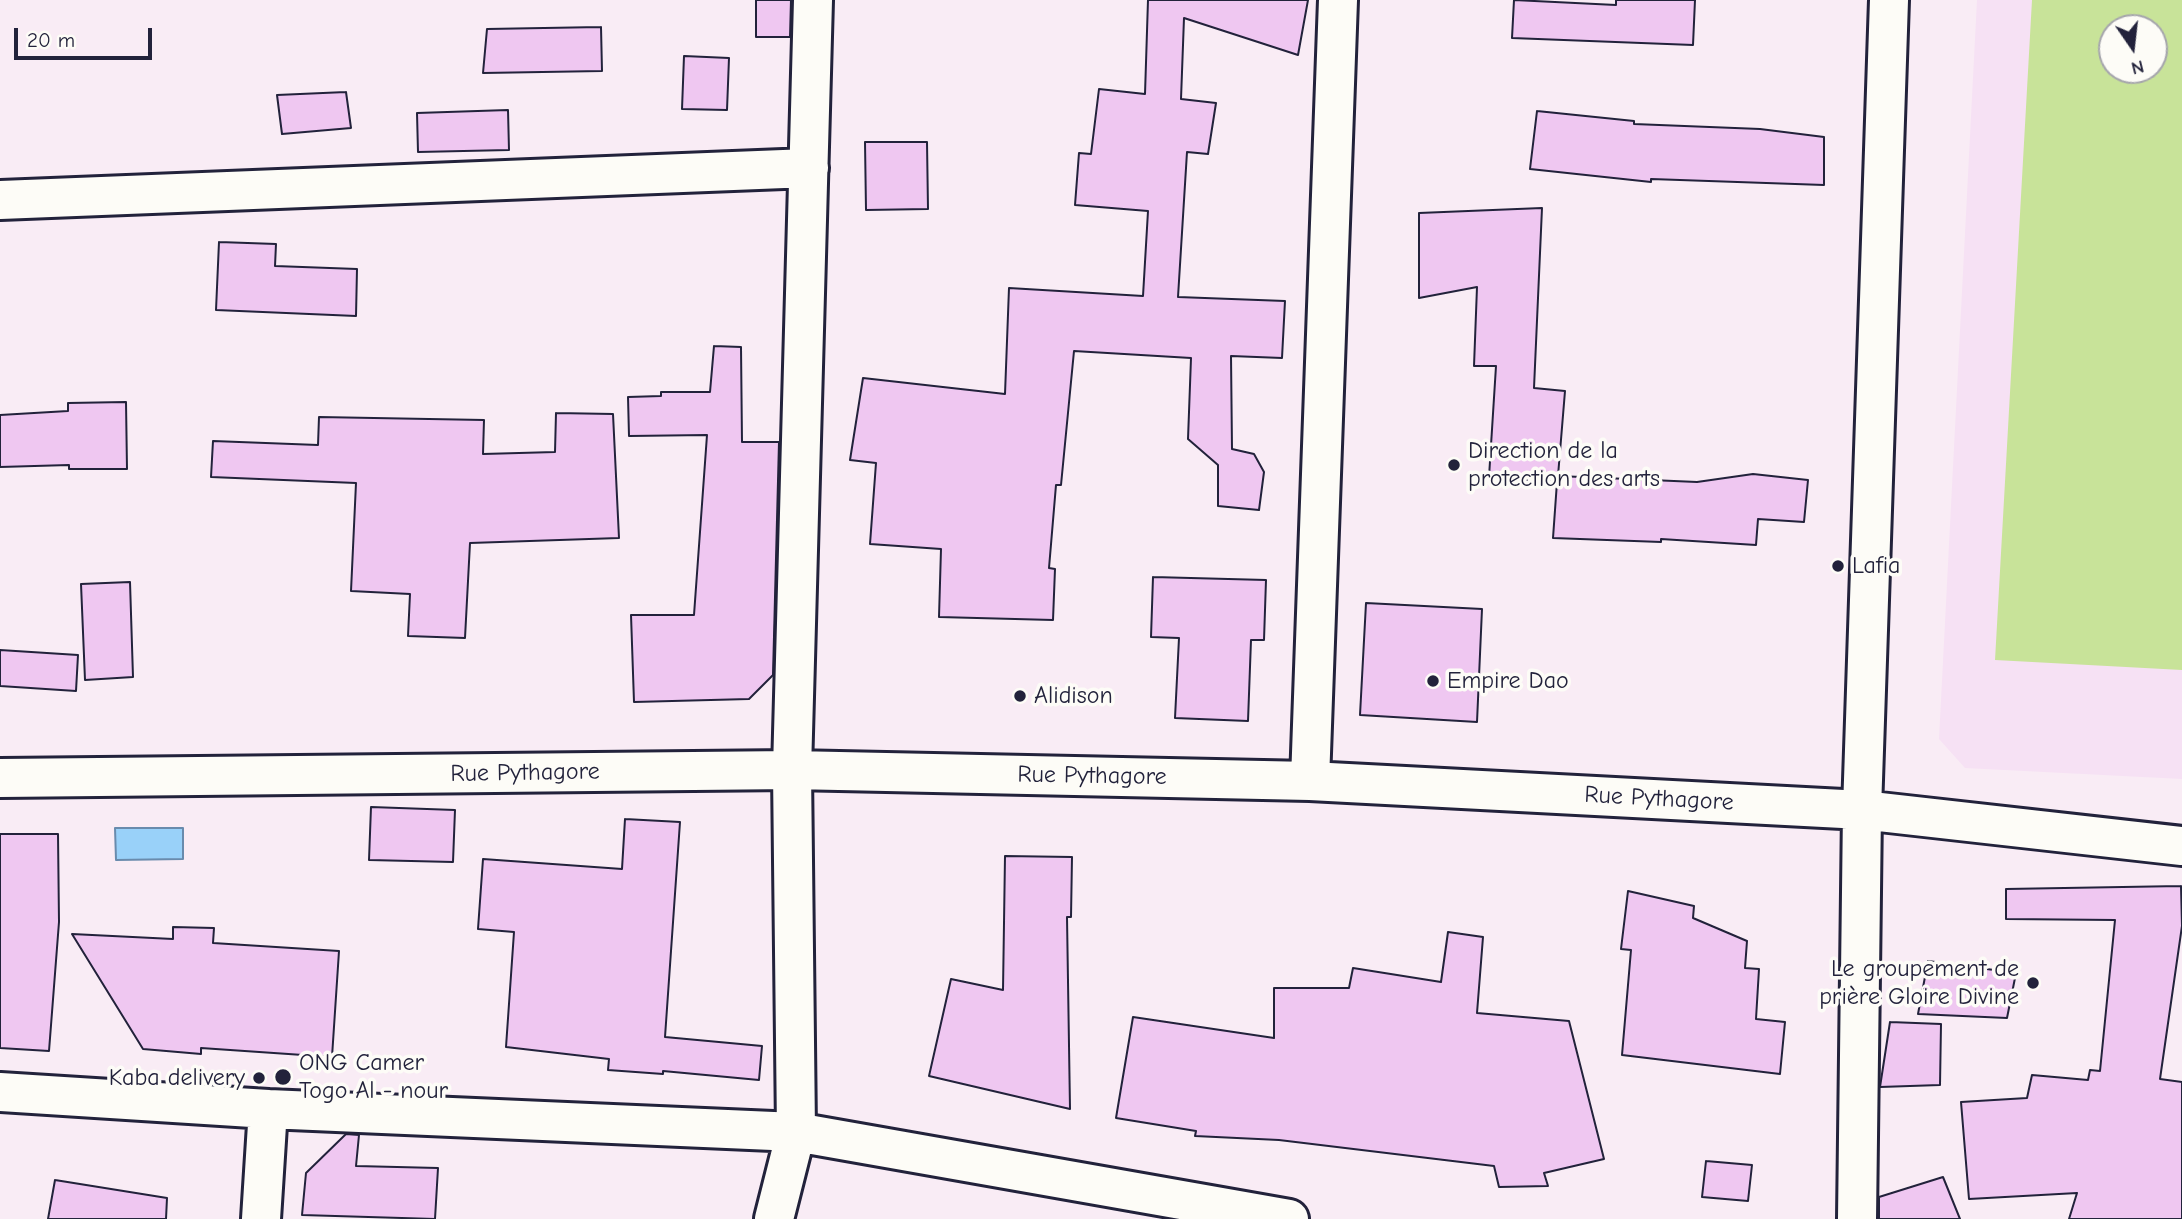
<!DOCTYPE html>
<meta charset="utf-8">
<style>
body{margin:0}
#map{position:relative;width:2182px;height:1219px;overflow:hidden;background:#f9ecf5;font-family:"Comic Neue",sans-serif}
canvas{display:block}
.north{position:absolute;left:2098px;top:14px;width:70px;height:70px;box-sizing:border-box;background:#fdfcf7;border:2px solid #a5a5ac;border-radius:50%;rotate:166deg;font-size:19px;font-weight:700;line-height:28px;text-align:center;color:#22223b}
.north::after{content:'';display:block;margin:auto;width:24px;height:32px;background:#22223b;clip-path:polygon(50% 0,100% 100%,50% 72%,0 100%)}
.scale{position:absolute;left:14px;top:28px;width:138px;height:32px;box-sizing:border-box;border:4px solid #22223b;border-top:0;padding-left:9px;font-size:21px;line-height:24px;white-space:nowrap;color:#22223b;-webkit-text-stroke:5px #fdfcf7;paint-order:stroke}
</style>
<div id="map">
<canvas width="2182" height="1219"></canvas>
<div class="north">N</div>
<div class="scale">20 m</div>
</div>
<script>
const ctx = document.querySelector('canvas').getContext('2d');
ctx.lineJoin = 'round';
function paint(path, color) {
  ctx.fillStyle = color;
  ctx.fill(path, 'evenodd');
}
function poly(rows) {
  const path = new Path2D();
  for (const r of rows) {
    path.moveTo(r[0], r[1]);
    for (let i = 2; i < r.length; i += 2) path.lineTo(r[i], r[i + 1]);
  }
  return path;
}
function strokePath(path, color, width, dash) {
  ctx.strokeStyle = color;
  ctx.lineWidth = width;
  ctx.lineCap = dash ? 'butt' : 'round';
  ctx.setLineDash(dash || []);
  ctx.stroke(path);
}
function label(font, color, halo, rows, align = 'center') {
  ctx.font = font + ' "Comic Neue",sans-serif';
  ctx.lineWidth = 7;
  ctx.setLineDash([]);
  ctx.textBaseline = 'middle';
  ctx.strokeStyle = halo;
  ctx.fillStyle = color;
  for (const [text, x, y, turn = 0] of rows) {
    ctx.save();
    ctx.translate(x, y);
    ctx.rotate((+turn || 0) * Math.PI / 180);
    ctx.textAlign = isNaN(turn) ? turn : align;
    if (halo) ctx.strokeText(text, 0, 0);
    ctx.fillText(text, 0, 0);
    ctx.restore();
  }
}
paint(poly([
 [1977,0,2182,0,2182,779,1965,768,1939,739],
 [2112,28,2154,28,2154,70,2112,70]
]), '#f6e1f4');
paint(poly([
 [2032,0,2182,0,2182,670,1995,660],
 [2112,28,2154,28,2154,70,2112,70]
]), '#c8e399');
const water = poly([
 [115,828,183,828,183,859,116,860,115,828]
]);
paint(water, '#99d1f9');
strokePath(water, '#698bad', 2);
const building = poly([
 [756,0,791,0,790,37,756,37,756,0],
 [1148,0,1308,0,1298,55,1184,18,1181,99,1216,103,1208,154,1187,152,1178,297,1285,301,1282,358,1231,356,1232,449,1254,454,1264,472,1259,510,1218,506,1218,465,1188,439,1191,358,1074,351,1061,485,1056,485,1049,568,1055,569,1053,620,939,617,941,549,870,544,876,463,850,460,863,378,1005,394,1009,288,1143,296,1148,211,1075,205,1079,153,1091,154,1099,89,1145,94,1148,0],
 [1514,0,1616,5,1616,0,1695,0,1693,45,1512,38,1514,0],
 [601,27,602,71,483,73,487,29,601,27],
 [684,56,729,58,727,110,682,109,684,56],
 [346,92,351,128,282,134,277,95,346,92],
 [508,110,509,150,418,152,417,113,508,110],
 [1537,111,1634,121,1634,124,1760,129,1824,137,1824,185,1651,179,1651,182,1530,169,1537,111],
 [865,142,927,142,928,209,866,210,865,142],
 [1542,208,1534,388,1565,391,1558,476,1697,482,1753,474,1808,480,1804,522,1758,519,1756,545,1661,539,1661,542,1553,538,1557,482,1489,477,1496,366,1474,366,1477,287,1419,298,1419,213,1542,208],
 [219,242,276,244,275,266,357,269,356,316,216,310,219,242],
 [714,346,741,347,742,442,779,442,773,675,749,699,634,702,631,615,694,615,707,435,629,436,628,397,661,396,661,392,710,392,714,346],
 [126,402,127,469,69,469,69,465,0,467,0,415,68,411,68,403,126,402],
 [556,413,613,414,619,538,470,543,465,638,408,636,410,594,351,591,356,483,211,477,213,441,318,445,319,417,484,420,483,454,555,452,556,413],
 [1153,577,1266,580,1264,640,1251,640,1248,721,1175,718,1179,638,1151,637,1153,577],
 [130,582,133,677,85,680,81,584,130,582],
 [1366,603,1482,609,1477,722,1360,715,1366,603],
 [0,650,78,655,76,691,0,686,0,650],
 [371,807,455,810,453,862,369,860,371,807],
 [625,819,680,822,665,1037,762,1046,759,1080,663,1071,663,1074,608,1070,609,1059,506,1047,514,932,478,929,483,859,622,869,625,819],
 [0,834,58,834,59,922,49,1051,0,1048,0,834],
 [1005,856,1072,857,1071,917,1067,917,1070,1109,929,1076,951,979,1003,990,1005,856],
 [2181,886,2182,926,2160,1079,2182,1082,2182,1219,2069,1219,2077,1193,1969,1199,1961,1102,2027,1098,2032,1075,2088,1080,2090,1070,2100,1071,2115,920,2006,919,2006,889,2181,886],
 [1628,891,1694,906,1693,918,1747,941,1745,968,1759,969,1756,1019,1785,1022,1780,1074,1622,1055,1631,950,1621,949,1628,891],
 [173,927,214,928,213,943,339,951,332,1057,201,1048,201,1054,143,1049,72,934,173,939,173,927],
 [1448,932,1483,937,1477,1013,1569,1021,1604,1159,1544,1173,1548,1186,1499,1187,1494,1166,1279,1140,1195,1136,1196,1131,1116,1118,1133,1017,1274,1038,1274,988,1349,988,1353,968,1441,982,1448,932],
 [1928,961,2016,973,2007,1018,1918,1014,1928,961],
 [1890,1022,1941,1024,1940,1085,1880,1087,1890,1022],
 [346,1134,359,1135,356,1166,438,1168,435,1219,302,1215,306,1173,346,1134],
 [1706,1161,1752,1165,1748,1201,1702,1197,1706,1161],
 [1943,1177,1960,1219,1879,1219,1879,1197,1943,1177],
 [55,1180,167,1198,166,1219,48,1219,55,1180]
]);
paint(building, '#efc7f1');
strokePath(building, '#22223b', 2);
const street = poly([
 [0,200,809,168],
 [0,778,792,770,1310,781,1862,810,2182,846],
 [1310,781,1338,0],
 [0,1092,268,1109,796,1132,1289,1219],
 [261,1219,268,1109],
 [774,1219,796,1132,792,770,813,0],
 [1857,1219,1862,810,1889,0]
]);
strokePath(street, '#22223b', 44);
strokePath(street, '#fdfcf7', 38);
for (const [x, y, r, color] of [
 [1454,465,7,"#22223b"],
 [1838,566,7,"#22223b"],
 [1433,681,7,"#22223b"],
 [1020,696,7,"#22223b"],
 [2033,983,7,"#22223b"],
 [283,1077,9,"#22223b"],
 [259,1078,7,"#22223b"]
]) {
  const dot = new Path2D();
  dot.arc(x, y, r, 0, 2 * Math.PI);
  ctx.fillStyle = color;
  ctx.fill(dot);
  strokePath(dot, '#fdfcf7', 2.5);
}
label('24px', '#22223b', '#fdfcf7', [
 ["Direction de la",1468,451],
 ["protection des arts",1468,479],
 ["Lafia",1852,566],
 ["Empire Dao",1447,681],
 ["Alidison",1034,696],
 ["Le groupement de",2019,969,"right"],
 ["prière Gloire Divine",2019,997,"right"],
 ["ONG Camer",299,1063],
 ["Togo Al - nour",299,1091],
 ["Kaba delivery",245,1078,"right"]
], 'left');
label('24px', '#22223b', '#fdfcf7', [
 ["Rue Pythagore",525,773,-1],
 ["Rue Pythagore",1092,776,1],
 ["Rue Pythagore",1659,799,3]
]);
</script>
